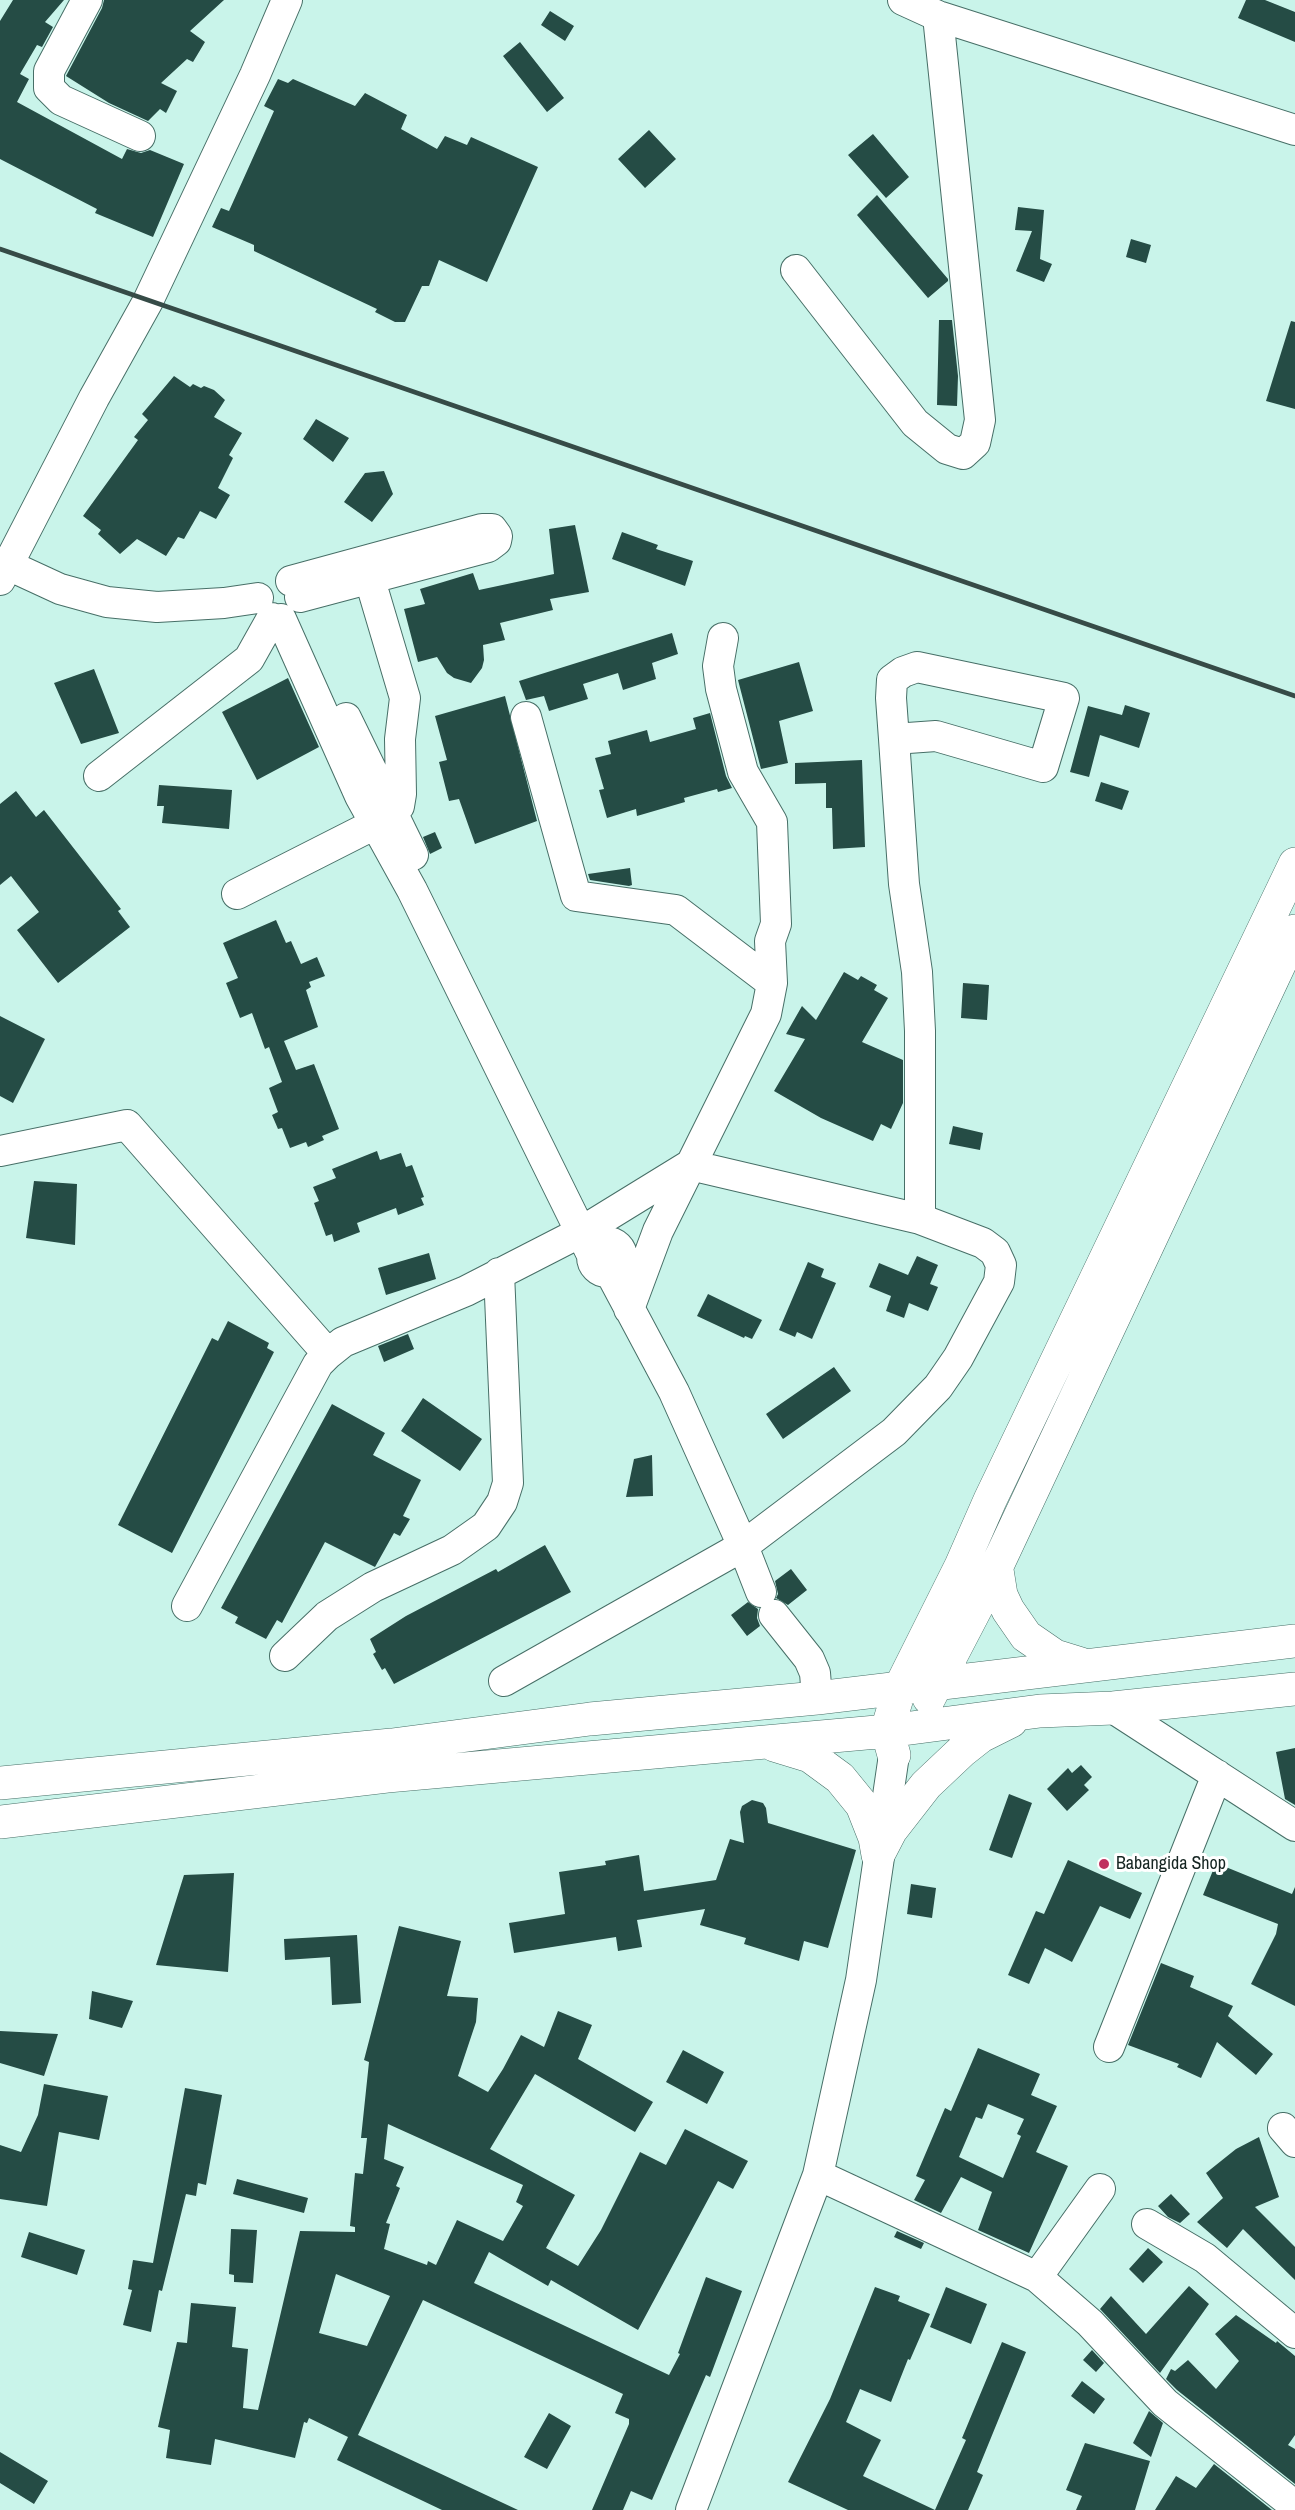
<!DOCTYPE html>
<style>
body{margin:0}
canvas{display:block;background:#c9f4ea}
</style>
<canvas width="1295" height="2510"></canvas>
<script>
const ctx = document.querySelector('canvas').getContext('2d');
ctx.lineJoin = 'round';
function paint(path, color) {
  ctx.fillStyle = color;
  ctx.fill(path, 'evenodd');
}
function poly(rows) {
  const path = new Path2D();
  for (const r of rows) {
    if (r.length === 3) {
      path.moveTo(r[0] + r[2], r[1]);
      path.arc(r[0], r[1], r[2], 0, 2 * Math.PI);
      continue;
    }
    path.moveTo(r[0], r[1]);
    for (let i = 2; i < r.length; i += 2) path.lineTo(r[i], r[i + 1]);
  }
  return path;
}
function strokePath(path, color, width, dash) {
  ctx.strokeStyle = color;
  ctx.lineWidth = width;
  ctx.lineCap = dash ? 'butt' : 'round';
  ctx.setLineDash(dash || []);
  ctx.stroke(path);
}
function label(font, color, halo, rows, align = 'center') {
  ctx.font = font + ' "Archivo Narrow",sans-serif';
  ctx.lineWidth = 6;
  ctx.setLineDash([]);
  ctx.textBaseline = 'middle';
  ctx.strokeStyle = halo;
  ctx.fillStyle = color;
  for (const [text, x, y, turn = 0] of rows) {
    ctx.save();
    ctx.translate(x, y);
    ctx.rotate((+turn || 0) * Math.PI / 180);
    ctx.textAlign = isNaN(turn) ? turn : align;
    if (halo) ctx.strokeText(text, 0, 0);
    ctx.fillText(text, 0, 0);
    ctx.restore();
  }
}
paint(poly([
 [13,0,64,0,45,22,53,27,42,47,37,45,20,74,29,79,17,102,122,159,127,149,141,153,150,150,184,164,153,237,95,213,97,209,0,159,0,21],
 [104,0,224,0,190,31,205,42,193,62,187,59,161,83,177,91,166,113,160,109,148,121,109,103,66,76,102,8],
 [1246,0,1265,0,1295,12,1295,42,1238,18],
 [550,11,574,26,565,41,541,25],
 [520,42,564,98,547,112,503,56],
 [278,79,288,83,293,79,355,106,365,93,407,115,401,129,437,149,445,136,467,145,471,137,538,167,487,282,439,260,429,286,422,286,405,322,395,322,375,312,377,309,254,251,254,245,212,227,221,208,229,211,274,111,264,106],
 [649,130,676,159,645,188,618,159],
 [873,134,909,177,886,198,848,155],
 [877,195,948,279,948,281,928,298,857,215],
 [1018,207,1044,210,1040,259,1052,264,1044,282,1016,271,1032,231,1015,230],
 [1131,239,1151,245,1146,263,1126,257],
 [939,320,952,320,958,376,957,406,937,405],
 [1291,321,1295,322,1295,409,1266,401],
 [174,376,190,387,193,384,201,388,204,386,214,390,225,400,214,417,242,433,229,455,233,458,218,488,230,495,216,519,200,511,184,539,178,537,166,556,137,539,120,554,98,534,101,530,83,516,138,440,134,437,148,420,142,414],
 [316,419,349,438,333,462,303,439],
 [384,471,393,494,372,522,344,502,365,473],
 [575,525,589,592,550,599,553,610,500,623,505,640,483,645,484,660,482,668,471,683,454,678,447,673,437,657,418,662,404,609,425,604,420,589,473,573,479,590,554,574,549,529],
 [622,532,658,545,656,549,693,561,685,586,612,559],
 [672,633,678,654,652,663,656,679,623,690,618,673,583,684,588,699,549,711,544,696,526,700,519,681],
 [799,662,813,711,779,721,788,763,761,769,738,680],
 [94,669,119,733,81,744,54,683],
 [288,678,319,747,257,780,222,712],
 [505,696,537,821,475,844,459,799,449,801,439,762,447,760,435,716],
 [1125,705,1150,713,1139,748,1100,735,1089,777,1070,772,1088,706,1122,715],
 [710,713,726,776,732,788,718,792,717,789,684,798,685,802,637,816,636,809,607,818,599,790,604,789,595,758,611,754,608,741,647,730,650,742,696,729,693,718],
 [862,760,865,847,833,849,832,808,826,808,826,783,795,784,795,763],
 [1101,782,1129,791,1122,810,1095,801],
 [159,785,232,790,229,829,162,823,164,806,157,806],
 [16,791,36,817,44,810,121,909,118,911,130,927,58,983,17,930,39,912,11,876,0,885,0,804],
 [435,832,442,848,430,854,423,837],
 [630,868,632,885,629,886,590,880,588,874],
 [276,920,286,943,291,941,301,964,317,957,325,976,309,982,311,987,306,990,318,1027,284,1041,296,1070,314,1064,339,1129,322,1136,324,1140,308,1147,306,1142,290,1148,282,1128,278,1129,272,1115,278,1112,269,1088,282,1082,269,1047,265,1049,252,1013,240,1018,226,983,238,978,223,943],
 [844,972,858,980,861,976,877,985,874,990,888,998,862,1042,903,1060,903,1103,891,1129,881,1124,873,1141,821,1118,774,1091,805,1039,786,1034,802,1006,816,1020],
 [963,983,989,985,987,1020,961,1018],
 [0,1016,45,1039,13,1103,0,1096],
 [953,1126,983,1133,980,1150,949,1144],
 [377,1151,380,1160,401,1153,406,1167,412,1165,424,1197,421,1198,424,1205,398,1215,396,1208,357,1223,360,1232,334,1242,332,1234,326,1236,314,1203,319,1201,313,1187,336,1178,332,1169],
 [34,1181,77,1184,75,1245,26,1238],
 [429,1253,436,1279,386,1295,378,1268],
 [917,1256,938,1265,930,1284,938,1287,928,1311,909,1303,904,1318,886,1311,891,1296,869,1287,879,1263,908,1275],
 [808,1262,824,1269,821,1277,836,1283,812,1339,797,1332,795,1337,779,1330],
 [708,1294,762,1320,752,1339,745,1336,744,1338,697,1316],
 [228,1321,269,1343,267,1348,274,1352,172,1553,118,1525,212,1338,218,1341],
 [408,1334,414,1349,384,1362,378,1346],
 [834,1367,851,1391,783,1439,766,1414],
 [423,1398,482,1439,460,1471,401,1431],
 [332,1404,385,1433,373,1455,421,1480,403,1516,410,1519,400,1536,394,1533,375,1567,325,1542,282,1623,277,1620,266,1639,235,1623,238,1617,221,1608],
 [652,1455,653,1496,626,1497,634,1459],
 [545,1545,571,1592,394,1684,385,1668,382,1670,373,1654,376,1652,370,1639,406,1616,496,1569,498,1572],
 [791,1569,807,1590,788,1605,776,1598,778,1594,775,1581],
 [748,1602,758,1609,757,1618,760,1626,747,1636,731,1615],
 [1295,1748,1295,1805,1285,1799,1276,1752],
 [1081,1765,1092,1777,1084,1785,1089,1790,1067,1811,1047,1789,1068,1768,1072,1773],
 [1009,1794,1032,1803,1012,1858,989,1850],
 [752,1800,763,1803,766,1808,768,1823,856,1850,828,1948,804,1941,799,1961,744,1944,746,1938,700,1925,705,1909,637,1920,642,1947,618,1951,616,1937,514,1953,509,1923,565,1914,559,1872,606,1865,605,1861,639,1855,644,1891,716,1880,730,1839,744,1843,740,1812,742,1806],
 [1068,1860,1142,1893,1130,1919,1100,1906,1072,1962,1045,1948,1029,1984,1008,1975,1036,1911,1044,1914],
 [1216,1863,1292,1894,1295,1887,1295,2006,1251,1984,1276,1934,1278,1924,1203,1895],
 [234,1873,228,1972,156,1965,184,1875],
 [911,1884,936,1888,932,1918,907,1914],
 [399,1926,461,1941,447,1996,478,1998,476,2022,458,2076,488,2092,503,2069,521,2035,544,2047,558,2011,592,2025,578,2059,653,2102,635,2132,535,2074,490,2149,575,2195,546,2248,578,2266,601,2230,640,2152,666,2165,685,2129,748,2161,733,2189,718,2181,638,2330,551,2280,548,2286,489,2252,474,2283,669,2375,680,2354,678,2353,706,2277,742,2291,710,2377,706,2375,652,2500,631,2491,623,2510,592,2510,629,2424,629,2419,615,2413,623,2394,423,2300,358,2435,518,2510,442,2510,337,2460,348,2437,309,2418,307,2423,304,2422,295,2458,215,2439,211,2465,166,2458,170,2430,158,2427,177,2342,187,2343,191,2303,236,2307,232,2347,248,2349,243,2408,258,2410,300,2231,355,2232,355,2227,350,2226,355,2173,363,2174,367,2138,361,2138,369,2062,364,2060],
 [388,2124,523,2185,516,2202,523,2206,503,2241,457,2220,436,2265,428,2261,427,2265,384,2249,390,2224,386,2223,400,2188,396,2186,404,2167,384,2159],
 [336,2274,390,2296,367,2346,319,2333],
 [357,1935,361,2003,332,2005,330,1957,285,1960,284,1939],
 [1161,1963,1194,1976,1190,1987,1233,2006,1228,2016,1273,2054,1256,2075,1217,2042,1201,2078,1177,2067,1179,2064,1128,2045],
 [92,1991,133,2001,122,2028,89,2019],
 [0,2031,58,2034,44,2076,0,2063],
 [978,2048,1040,2074,1031,2095,1057,2106,1036,2152,1068,2166,1029,2253,978,2230,992,2192,961,2177,941,2213,914,2200,925,2180,916,2176,945,2108,951,2111],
 [988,2104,1024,2119,1017,2134,1021,2136,1003,2178,959,2157,976,2117,982,2119],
 [683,2050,724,2072,707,2104,666,2082],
 [44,2084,108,2096,99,2140,59,2132,47,2206,0,2199,0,2145,21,2152,38,2115],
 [185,2088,222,2095,206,2185,198,2183,196,2196,186,2194,162,2291,159,2290,151,2332,123,2325,132,2290,128,2289,133,2260,153,2263],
 [1259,2137,1279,2197,1255,2207,1295,2247,1295,2280,1243,2229,1227,2248,1197,2222,1223,2198,1206,2173,1236,2149],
 [237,2179,308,2198,304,2213,233,2194],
 [1171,2194,1190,2214,1180,2223,1168,2217,1158,2206],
 [231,2229,257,2230,253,2283,234,2282,234,2275,229,2274],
 [897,2231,924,2243,921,2249,894,2237],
 [29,2232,85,2250,77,2275,21,2257],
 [1148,2248,1163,2262,1143,2283,1129,2269],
 [1189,2286,1209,2304,1160,2373,1100,2309,1111,2296,1146,2334],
 [875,2287,900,2296,898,2301,930,2314,910,2360,908,2359,891,2402,860,2389,846,2422,881,2440,863,2476,935,2510,966,2440,962,2438,1002,2342,1026,2352,977,2472,983,2475,968,2510,848,2510,788,2482,830,2399],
 [946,2287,987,2304,971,2344,930,2327],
 [1236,2315,1276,2343,1277,2341,1295,2356,1295,2435,1288,2445,1295,2449,1295,2484,1177,2390,1166,2379,1171,2369,1175,2371,1188,2360,1216,2389,1239,2361,1215,2334],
 [1092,2350,1104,2363,1096,2372,1083,2360],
 [1082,2381,1105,2399,1094,2414,1071,2396],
 [1149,2411,1163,2423,1151,2457,1133,2443],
 [549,2413,571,2426,547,2469,524,2457],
 [1085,2443,1150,2461,1135,2510,1076,2510,1082,2496,1066,2490],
 [0,2452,48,2481,34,2504,0,2483],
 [1214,2464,1272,2510,1155,2510,1176,2476,1196,2488]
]), '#254c45');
const minor = poly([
 [87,0,49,71,49,88,61,100,140,136],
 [903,0,938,16,1295,130],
 [796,270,915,423,947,449,963,454,975,443,980,420,938,16],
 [8,565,60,589,107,602,157,607,224,603,258,598],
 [0,580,94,398,148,301,255,75,287,0],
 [291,581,482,529,492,529,497,536,496,541,488,547,300,597],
 [281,619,360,796,412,890,592,1255],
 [526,717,576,896,676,910,772,983],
 [346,718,413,855],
 [894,739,936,736,1043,767,1064,698,917,667,903,672,892,680,891,698,894,739,904,884,917,972,920,1031,920,1219],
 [99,776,249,659,272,618],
 [237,894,375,824,399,806,401,794,400,739,405,698,370,580],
 [0,1151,127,1125,328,1354],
 [607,1257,15],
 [610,1272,674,1392,743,1546,761,1592],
 [629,1309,658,1231,766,1014,772,983,770,941,776,924,772,822,743,772,721,689,718,666,723,638],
 [187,1606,318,1364,328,1354,343,1342,466,1291,581,1232,690,1165,920,1219,983,1243,995,1252,1001,1265,999,1282,958,1358,938,1387,894,1432,743,1546,504,1681],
 [774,1615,809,1659,815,1673,817,1698],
 [285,1656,327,1616,373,1587,452,1550,486,1526,502,1502,508,1483,499,1273],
 [1113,1708,1295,1826],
 [1109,2047,1217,1775],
 [1283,2128,1295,2142],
 [818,2175,1037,2277,1090,2323,1165,2403,1295,2506],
 [1147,2224,1205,2258,1295,2333],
 [1037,2277,1100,2189],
 [691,2510,818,2175,861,1980,894,1755]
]);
const major = poly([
 [996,1564,1001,1595,1008,1610,1026,1636,1055,1656,1081,1664],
 [929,1698,988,1585,1295,931],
 [774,1745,810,1756,840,1778,862,1805,875,1838,878,1855],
 [894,1755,887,1730,900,1688,961,1566,990,1500,1295,864],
 [0,1783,392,1745,590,1719,817,1698,1295,1641],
 [0,1822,387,1776,888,1731,1040,1711,1113,1708,1295,1689],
 [878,1855,891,1830,926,1785,962,1751,981,1736,1011,1721]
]);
strokePath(minor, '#476f67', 32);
strokePath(major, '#476f67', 34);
strokePath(minor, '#fff', 30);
strokePath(major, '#fff', 33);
strokePath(poly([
 [0,249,1295,696]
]), '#364b47', 4.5);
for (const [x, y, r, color] of [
 [1104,1864,6,"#c03260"]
]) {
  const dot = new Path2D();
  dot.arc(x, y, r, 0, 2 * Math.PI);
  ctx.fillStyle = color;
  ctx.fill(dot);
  strokePath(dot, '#fff', 2);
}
label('18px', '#152522', '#fff', [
 ["Babangida Shop",1116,1864]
], 'left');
</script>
